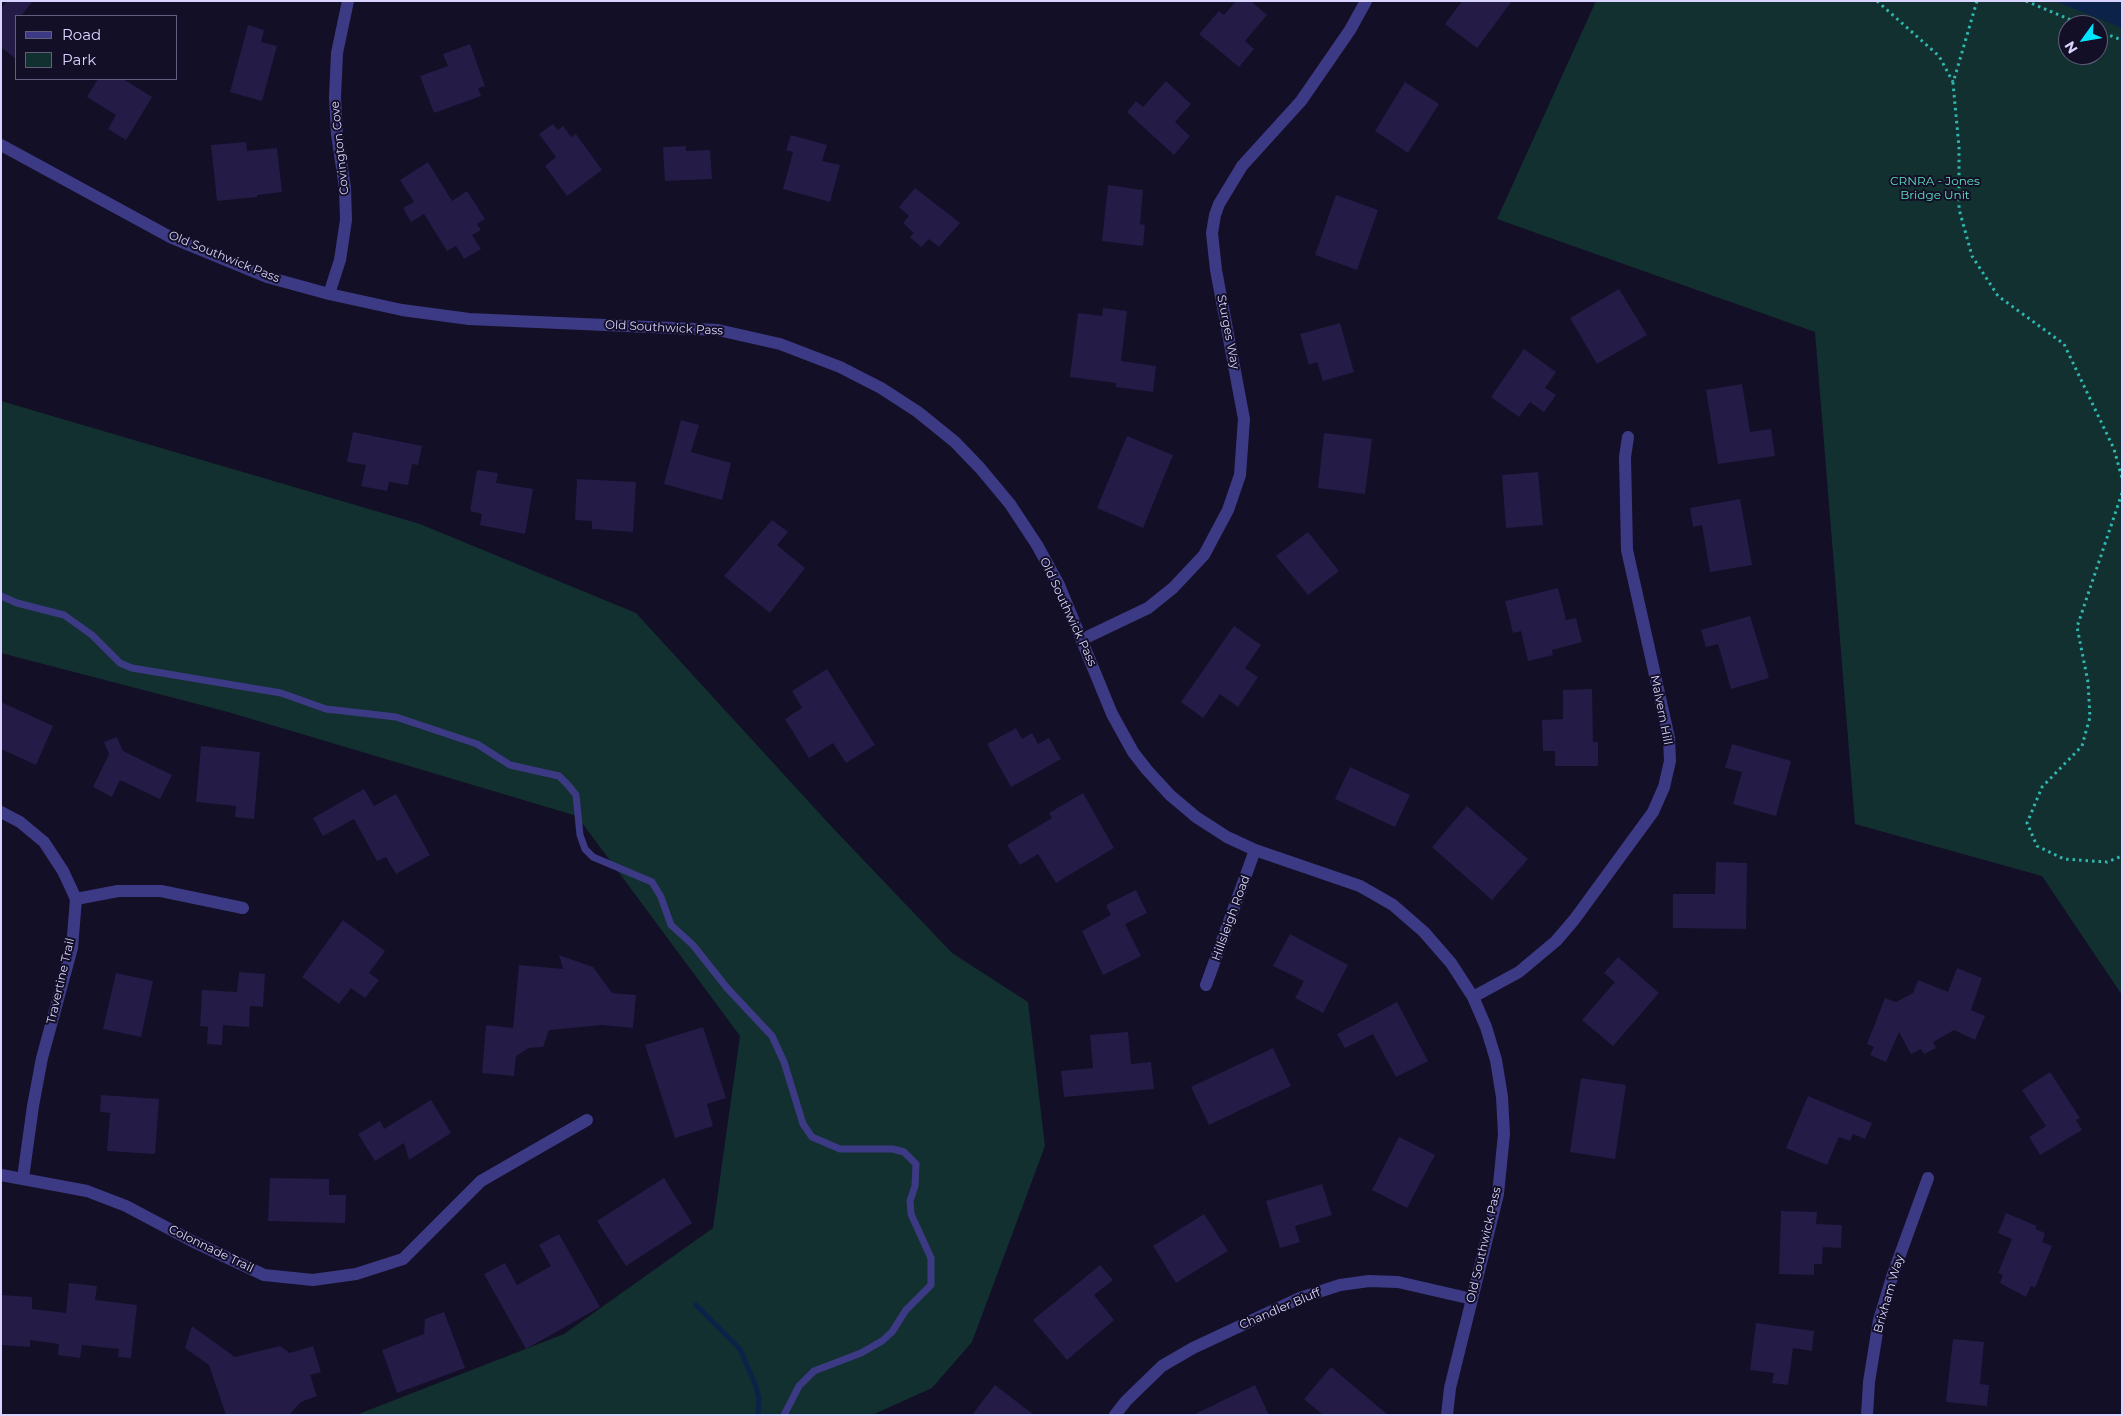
<!DOCTYPE html>
<style>
body{margin:0}
#map{position:relative;width:2123px;height:1416px;overflow:hidden;background:#130f26;font-family:Montserrat,sans-serif}
canvas{display:block}
.frame{position:absolute;inset:0;border:2px solid #d9d4ff;pointer-events:none}
.legend{position:absolute;left:15px;top:15px;width:162px;height:65px;box-sizing:border-box;background:#130f26;border:1px solid #625e7d;margin:0;padding:6px 9px;list-style:none;font-size:15px;color:#d9d4ff}
.legend li{display:flex;align-items:center;gap:10px;height:25px}
.legend b{width:25px;border:1px solid #625e7d}
.north{position:absolute;left:2058px;top:15px;width:50px;height:50px;box-sizing:border-box;background:#130f26;border:1px solid #625e7d;border-radius:50%;rotate:238deg;font-size:14px;font-weight:700;line-height:20px;text-align:center;color:#d9d4ff}
.north::after{content:'';display:block;margin:auto;width:18px;height:22px;background:#00e5ff;clip-path:polygon(50% 0,100% 100%,50% 72%,0 100%)}
</style>
<div id="map">
<canvas width="2123" height="1416"></canvas>
<div class="frame"></div>
<ul class="legend">
<li><b style="height:6px;background:#3d3a85"></b>Road</li>
<li><b style="height:14px;background:#12302f"></b>Park</li>
</ul>
<div class="north">N</div>
</div>
<script>
const ctx = document.querySelector('canvas').getContext('2d');
ctx.lineJoin = 'round';
function paint(path, color) {
  ctx.fillStyle = color;
  ctx.fill(path, 'evenodd');
}
function poly(rows) {
  const path = new Path2D();
  for (const r of rows) {
    path.moveTo(r[0], r[1]);
    for (let i = 2; i < r.length; i += 2) path.lineTo(r[i], r[i + 1]);
  }
  return path;
}
function strokePath(path, color, width, dash) {
  ctx.strokeStyle = color;
  ctx.lineWidth = width;
  ctx.lineCap = dash ? 'butt' : 'round';
  ctx.setLineDash(dash || []);
  ctx.stroke(path);
}
function label(font, color, halo, rows, align = 'center') {
  ctx.font = font + ' Montserrat,sans-serif';
  ctx.lineWidth = 4;
  ctx.setLineDash([]);
  ctx.textBaseline = 'middle';
  ctx.strokeStyle = halo;
  ctx.fillStyle = color;
  for (const [text, x, y, turn = 0] of rows) {
    ctx.save();
    ctx.translate(x, y);
    ctx.rotate((+turn || 0) * Math.PI / 180);
    ctx.textAlign = isNaN(turn) ? turn : align;
    if (halo) ctx.strokeText(text, 0, 0);
    ctx.fillText(text, 0, 0);
    ctx.restore();
  }
}
paint(poly([
 [1596,1,2122,1,2122,995,2042,876,1855,824,1815,332,1497,219],
 [2068,25,2098,25,2098,55,2068,55],
 [1,401,420,524,636,613,831,826,952,953,1028,1002,1045,1146,972,1342,932,1388,872,1415,356,1415,564,1334,713,1228,740,1036,577,816,228,712,1,653]
]), '#12302f');
paint(poly([
 [2055,1,2122,1,2122,28]
]), '#0c2248');
strokePath(poly([
 [696,1305,740,1349,755,1384,759,1398,758,1415]
]), '#0c2248', 5);
paint(poly([
 [7,1,33,1,21,16,16,16,16,59,1,47,1,9],
 [1236,1,1251,1,1267,15,1245,41,1254,49,1239,67,1199,34,1219,11,1224,15],
 [1462,1,1512,1,1477,48,1445,24],
 [248,25,264,30,261,42,277,46,262,101,230,92],
 [470,44,485,86,478,88,481,96,434,113,420,76,448,66,443,54],
 [98,79,123,79,152,97,126,140,108,129,116,115,87,97],
 [1166,81,1191,104,1175,122,1190,136,1174,155,1127,112,1136,101,1143,107],
 [1405,82,1439,104,1408,153,1375,131],
 [553,124,558,130,563,126,571,137,576,134,602,170,567,196,545,166,556,157,539,134],
 [791,135,827,145,822,161,840,165,830,202,783,189,793,152,786,150],
 [246,142,247,151,277,148,282,192,257,195,257,197,217,201,211,145],
 [686,146,686,151,710,150,712,179,665,181,663,147],
 [428,162,452,201,467,191,485,219,477,224,481,230,472,235,481,249,464,259,456,246,447,251,424,214,411,222,403,208,414,202,400,180],
 [1108,185,1143,190,1140,224,1145,225,1143,246,1102,241],
 [915,188,960,223,939,247,929,239,921,247,910,237,914,233,903,223,909,216,899,207],
 [1336,195,1378,210,1357,270,1315,255],
 [1619,289,1647,335,1597,364,1570,318],
 [1103,308,1127,311,1121,361,1156,366,1153,392,1116,387,1116,383,1070,377,1078,313,1102,316],
 [1340,323,1354,372,1323,381,1317,362,1309,365,1300,334],
 [1524,349,1556,372,1545,388,1556,395,1544,412,1530,402,1519,417,1491,397],
 [1742,384,1750,432,1771,429,1775,456,1718,464,1706,390],
 [681,420,699,425,691,452,731,463,722,500,664,484],
 [353,432,422,446,418,465,412,464,408,485,389,482,387,491,361,486,366,465,347,462],
 [1324,433,1372,439,1365,494,1318,488],
 [1127,436,1173,455,1143,528,1097,508],
 [477,470,498,473,496,483,533,489,525,534,480,525,482,514,470,511],
 [1538,472,1543,525,1506,528,1502,475],
 [577,479,636,482,633,532,592,529,592,521,575,520],
 [1740,499,1752,565,1710,572,1702,525,1693,527,1690,508],
 [772,520,788,532,777,545,805,568,770,613,724,576],
 [1308,532,1339,571,1308,595,1276,556],
 [1558,588,1566,620,1576,618,1582,642,1552,650,1553,655,1528,661,1521,631,1513,633,1505,601],
 [1750,616,1769,678,1731,689,1718,644,1706,647,1701,630],
 [1234,626,1261,645,1245,668,1258,677,1238,707,1220,694,1203,718,1181,702],
 [827,669,875,745,846,763,833,743,809,758,785,719,802,708,792,691],
 [1592,689,1593,742,1598,742,1598,766,1555,766,1555,751,1543,751,1542,720,1563,719,1563,690],
 [1,702,53,726,36,765,1,749],
 [1016,728,1022,739,1032,733,1038,744,1049,738,1061,759,1011,787,987,744],
 [117,737,123,751,172,775,160,799,120,780,112,797,93,787,109,754,104,742],
 [1732,744,1791,761,1776,816,1733,804,1742,772,1725,768],
 [201,746,260,752,254,819,235,817,236,806,196,802],
 [1350,767,1410,795,1395,827,1335,799],
 [364,789,374,806,396,794,430,855,396,874,386,857,377,861,354,819,323,836,313,818],
 [1083,793,1114,848,1056,883,1038,854,1020,865,1007,845,1052,818,1049,813],
 [1467,806,1528,859,1492,900,1432,847],
 [1716,862,1747,863,1746,929,1673,928,1673,894,1715,894],
 [1136,890,1147,913,1125,924,1141,956,1103,975,1082,931,1111,915,1106,905],
 [343,920,385,951,369,973,379,980,365,998,351,988,339,1004,302,977],
 [1290,934,1348,965,1323,1013,1295,998,1304,981,1273,966],
 [559,955,593,967,612,993,636,995,633,1028,602,1025,549,1030,543,1047,529,1048,516,1056,514,1076,482,1073,486,1025,513,1028,519,965,563,969],
 [1618,957,1659,993,1613,1046,1582,1020,1615,982,1604,973],
 [1957,968,1982,978,1971,1010,1985,1016,1975,1040,1954,1030,1933,1042,1936,1048,1924,1054,1921,1049,1911,1054,1899,1032,1886,1062,1870,1055,1874,1047,1867,1044,1885,998,1896,1002,1913,993,1918,980,1948,992],
 [239,972,265,974,263,1007,250,1006,249,1027,223,1025,222,1045,207,1044,208,1027,200,1026,202,990,237,992],
 [116,973,153,981,141,1037,103,1029],
 [1397,1002,1428,1061,1396,1077,1373,1034,1345,1048,1337,1034],
 [703,1027,726,1098,707,1104,713,1126,675,1138,645,1045],
 [1128,1032,1131,1064,1151,1062,1154,1089,1064,1097,1061,1071,1093,1068,1090,1035],
 [1273,1048,1291,1086,1209,1125,1191,1087],
 [2050,1072,2080,1118,2076,1120,2082,1130,2040,1155,2029,1137,2046,1126,2022,1090],
 [1581,1078,1626,1085,1615,1159,1570,1152],
 [101,1095,159,1099,155,1154,107,1151,110,1113,100,1112],
 [1808,1096,1872,1123,1865,1139,1853,1134,1850,1141,1839,1137,1827,1165,1786,1148],
 [431,1100,451,1133,409,1160,404,1143,375,1161,358,1134,380,1121,384,1129],
 [1399,1137,1435,1155,1407,1208,1372,1190],
 [270,1178,329,1179,329,1195,346,1195,345,1223,268,1221],
 [664,1178,692,1223,626,1266,597,1221],
 [1322,1184,1332,1215,1295,1226,1300,1242,1280,1248,1266,1201],
 [1781,1211,1817,1212,1816,1224,1842,1225,1841,1248,1823,1247,1822,1264,1814,1264,1814,1275,1779,1274],
 [2006,1213,2037,1226,2035,1229,2045,1233,2042,1242,2052,1246,2035,1288,2031,1286,2026,1297,2000,1283,2003,1275,1998,1273,2012,1239,1998,1233],
 [1204,1214,1228,1251,1176,1283,1153,1246],
 [559,1234,600,1307,526,1349,484,1274,505,1263,517,1285,551,1266,539,1245],
 [1100,1265,1113,1280,1094,1295,1114,1320,1067,1360,1033,1320],
 [69,1283,97,1286,95,1300,137,1305,131,1358,118,1357,119,1349,82,1345,80,1358,58,1355,59,1344,30,1340,30,1347,1,1345,1,1295,32,1297,32,1309,66,1313],
 [444,1312,465,1368,397,1393,382,1350,424,1334,425,1319],
 [1756,1323,1814,1331,1812,1351,1793,1348,1788,1385,1772,1383,1774,1373,1750,1370],
 [192,1326,235,1357,280,1346,290,1353,313,1346,321,1372,310,1375,317,1396,301,1402,289,1415,226,1415,209,1365,185,1348],
 [1953,1339,1984,1342,1980,1384,1989,1385,1987,1406,1946,1402],
 [1331,1367,1388,1415,1323,1415,1304,1399],
 [995,1385,1034,1415,972,1415],
 [1255,1385,1269,1415,1193,1415]
]), '#241b47');
strokePath(poly([
 [1877,1,1939,56,1953,82],
 [1977,1,1953,83,1959,147,1959,209,1972,256,1998,296,2064,344,2114,449,2122,478],
 [2026,1,2083,25],
 [2098,31,2122,40],
 [2122,493,2077,627,2088,682,2090,717,2082,746,2042,787,2027,823,2037,846,2064,859,2107,862,2122,856]
]), '#2fb8b0', 3, [2.5, 4]);
strokePath(poly([
 [1,596,17,603,64,615,92,635,120,663,132,668,281,693,326,709,396,717,477,744,510,765,559,776,568,785,576,795,580,835,585,849,593,857,652,882,661,897,671,925,693,945,727,988,772,1036,784,1062,803,1124,812,1137,840,1149,893,1149,904,1152,916,1164,915,1186,910,1201,911,1214,931,1258,931,1285,906,1310,892,1332,882,1341,861,1353,814,1371,799,1386,784,1415]
]), '#3d3a85', 7);
strokePath(poly([
 [1,145,172,238,267,277,329,294,402,310,469,319,718,330,780,344,840,367,881,388,918,412,955,442,980,468,1010,504,1037,545,1059,585,1112,714,1133,752,1147,770,1170,795,1196,817,1227,837,1255,850,1360,886,1393,905,1424,932,1451,963,1473,997,1486,1027,1496,1060,1502,1097,1504,1134,1498,1194,1450,1388,1447,1415],
 [329,294,340,260,346,220,345,188,337,134,335,97,337,53,348,1],
 [1083,639,1148,608,1173,588,1204,555,1228,510,1240,475,1244,419,1216,270,1212,233,1215,215,1219,204,1242,166,1301,101,1350,30,1366,1],
 [1,812,20,822,44,842,63,871,76,899,72,948,42,1058,33,1106,23,1178],
 [76,899,118,891,161,891,243,908],
 [1206,985,1255,850],
 [1473,997,1519,972,1556,941,1574,920,1653,812,1664,787,1670,761,1669,738,1627,550,1625,457,1628,437],
 [1,1175,87,1191,126,1206,194,1242,264,1275,313,1280,356,1274,403,1259,481,1181,587,1120],
 [1115,1415,1126,1401,1162,1366,1193,1348,1300,1298,1340,1285,1369,1281,1398,1282,1472,1299],
 [1867,1415,1869,1382,1879,1320,1893,1274,1928,1178]
]), '#3d3a85', 12);
label('12px', '#d9d4ff', '#130f26', [
 ["Covington Cove",340,148,-96],
 ["Old Southwick Pass",224,257,22],
 ["Old Southwick Pass",664,328,3],
 ["Sturges Way",1228,332,79],
 ["Old Southwick Pass",1068,612,65],
 ["Malvern Hill",1661,710,79],
 ["Hillsleigh Road",1231,918,-70],
 ["Travertine Trail",61,981,-77],
 ["Old Southwick Pass",1484,1245,-77],
 ["Colonnade Trail",211,1249,26],
 ["Brixham Way",1889,1294,-74],
 ["Chandler Bluff",1280,1309,-23]
]);
label('12px', '#5fe0c0', '#130f26', [
 ["CRNRA - Jones",1935,181],
 ["Bridge Unit",1935,195]
]);
</script>
